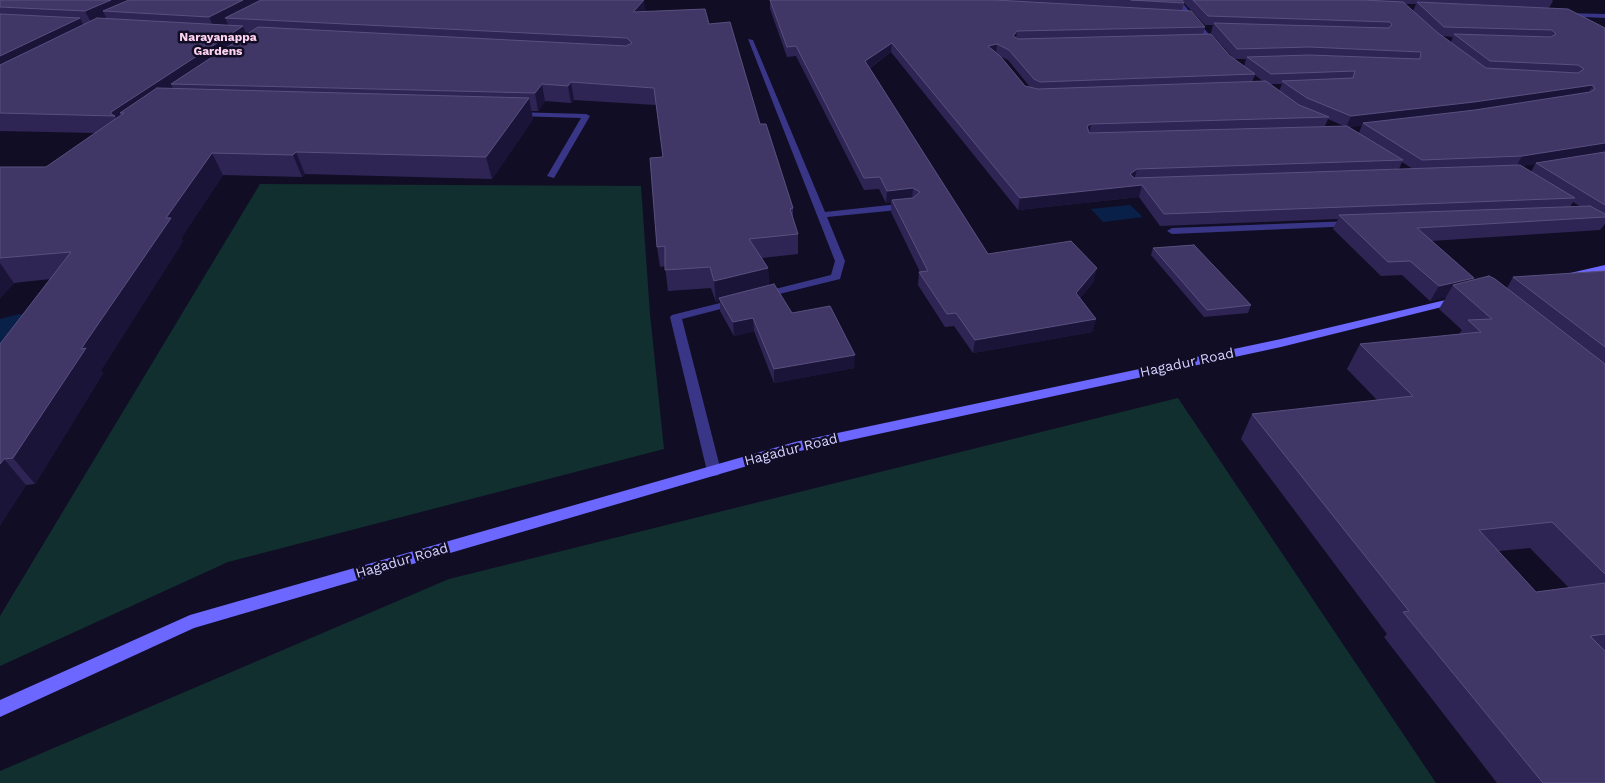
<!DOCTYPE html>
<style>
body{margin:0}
canvas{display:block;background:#110d25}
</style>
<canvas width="1605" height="783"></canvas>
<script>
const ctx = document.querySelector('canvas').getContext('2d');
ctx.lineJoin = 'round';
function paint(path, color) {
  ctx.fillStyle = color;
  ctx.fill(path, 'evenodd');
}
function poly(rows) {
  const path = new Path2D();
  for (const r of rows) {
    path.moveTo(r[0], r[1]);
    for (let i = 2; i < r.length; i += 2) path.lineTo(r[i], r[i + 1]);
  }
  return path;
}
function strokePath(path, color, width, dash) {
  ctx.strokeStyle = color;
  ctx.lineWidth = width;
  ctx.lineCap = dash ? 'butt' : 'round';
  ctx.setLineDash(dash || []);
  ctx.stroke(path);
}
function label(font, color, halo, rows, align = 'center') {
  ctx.font = font + ' "Work Sans",sans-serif';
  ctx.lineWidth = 5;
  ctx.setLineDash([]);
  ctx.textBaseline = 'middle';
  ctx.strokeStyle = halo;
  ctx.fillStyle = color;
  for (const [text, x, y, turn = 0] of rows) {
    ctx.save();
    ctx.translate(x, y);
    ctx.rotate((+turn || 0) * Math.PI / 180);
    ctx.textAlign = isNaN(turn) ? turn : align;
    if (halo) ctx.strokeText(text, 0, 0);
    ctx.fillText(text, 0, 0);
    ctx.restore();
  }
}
paint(poly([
 [260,184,641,186,650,314,664,449,228,562,0,666,0,616],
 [1178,398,1436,783,0,783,0,771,449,579]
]), '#102f2e');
paint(poly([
 [1130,205,1143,217,1103,222,1091,209],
 [19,314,48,323,0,364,0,319]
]), '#092148');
paint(poly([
 [1174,0,1180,0,1218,45,1218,47,1214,47,1174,0],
 [1563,13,1605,14,1605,18,1561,16,1563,13],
 [748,39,753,40,825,212,908,203,913,206,908,209,827,217,845,261,840,279,763,298,759,297,758,295,759,293,831,275,835,261,748,39],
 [513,112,586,114,590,116,554,178,547,176,581,118,516,116,513,116,513,112],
 [1351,221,1354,222,1354,226,1172,234,1167,231,1172,228,1351,221],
 [736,299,740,300,742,302,740,304,682,319,721,471,719,475,714,476,709,475,707,471,670,317,672,315,736,299]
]), '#393687');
paint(poly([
 [1605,265,1605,271,1570,279,1565,276,1566,274,1605,265],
 [1458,297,1464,300,1462,302,1281,347,795,452,194,628,0,717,0,700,190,615,795,442,1281,339,1458,297]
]), '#6c68ff');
paint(poly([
 [0,0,645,12,709,24,760,124,793,208,793,218,798,234,798,254,762,258,768,268,769,286,792,313,854,368,774,383,754,331,734,336,720,311,720,301,716,302,711,288,668,291,665,266,660,267,657,247,663,157,656,105,574,100,571,103,545,101,538,111,531,111,533,119,492,179,305,174,302,177,223,175,181,238,183,241,101,370,103,373,35,484,26,485,0,525,0,344,50,279,14,283,0,298,0,167,46,167,95,133,0,131],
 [770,0,1552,0,1553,1,1549,8,1605,28,1605,224,1600,230,1431,241,1474,278,1473,280,1507,288,1513,277,1605,271,1605,783,1497,783,1384,637,1387,634,1241,439,1252,414,1377,400,1347,369,1360,344,1459,334,1462,330,1439,309,1446,297,1430,301,1402,275,1381,276,1333,229,1338,219,1160,226,1139,197,1018,210,891,52,870,68,988,254,1094,281,1080,298,1096,319,1092,332,973,353,954,326,945,327,918,285,919,272,920,272,891,212,891,202,886,203,879,189,864,190,796,56,787,57,770,9],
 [1184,3,1205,25,1213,25,1211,33,1234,59,1203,34,1205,27,1182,10],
 [1405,4,1416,4,1413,11],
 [1443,36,1453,37,1451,42],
 [998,55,1008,60,1030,87,1025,86],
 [1234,59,1246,59,1244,66],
 [1255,75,1264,82,1252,82],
 [1270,84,1282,84,1279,91],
 [1328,119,1344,126,1325,126],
 [1362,125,1359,133,1349,127],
 [1402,162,1413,169,1399,169],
 [1535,164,1531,172,1522,166],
 [1573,202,1581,207,1570,207],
 [1530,548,1569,588,1536,592,1499,551],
 [1153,248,1251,305,1248,313,1204,317,1151,255]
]), '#2f2554');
paint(poly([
 [111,0,152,0,103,11,107,20,93,26,85,11],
 [243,0,279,0,225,18,229,26,216,32,209,17],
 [644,0,646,15,633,12],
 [80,18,88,34,0,78,0,56],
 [243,26,249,42,171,84,175,93,124,113,120,113,127,126,122,129,115,116,111,114,111,112],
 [1017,31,1016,41,1013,36],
 [892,43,891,52,865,71,865,61],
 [997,44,996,53,988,46],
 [571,82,574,100,571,103,568,86],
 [542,84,545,101,538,111,535,93],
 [1593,85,1587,95,1469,113,1363,123,1362,125,1346,127,1351,116],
 [529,98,533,119,492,179,486,157],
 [1091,124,1089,135,1087,126],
 [1605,143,1605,153,1536,163,1535,164,1516,167,1522,156],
 [296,152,305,174,302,177,293,155],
 [212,153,223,175,181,238,183,241,101,370,103,373,35,484,13,458,81,349,166,218],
 [1137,169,1134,181,1130,174],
 [1142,185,1139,197,1018,210,1020,198],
 [913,188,912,200,892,200,891,202,886,203,887,191],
 [0,263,14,283,0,298],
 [768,268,769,289,719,298,720,301,716,302,714,281],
 [1097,268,1094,281,1073,306,1076,293],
 [1474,278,1466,292,1453,285,1446,297,1430,301,1439,286],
 [753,318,754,331,734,336,733,322],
 [1096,319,1092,332,973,353,975,340],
 [855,355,854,368,774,383,774,369],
 [4,459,26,485,0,525,0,464]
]), '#1b1439');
const building = poly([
 [0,0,111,0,85,11,0,7,0,0],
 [129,0,243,0,209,17,103,11,129,0],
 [261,0,644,0,633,12,705,9,709,24,730,22,760,124,766,124,793,208,790,209,798,234,749,239,768,268,714,281,710,267,665,270,665,246,657,247,650,158,663,157,654,88,571,82,568,86,542,84,535,93,171,84,258,27,626,46,632,43,627,38,225,18,261,0],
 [770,0,995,0,1191,11,1205,27,1017,31,1013,36,1018,39,1211,34,1230,56,1255,74,1040,82,1034,79,1009,50,997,44,988,46,1001,57,1025,86,1038,89,1266,81,1299,105,1329,117,1091,124,1087,126,1089,133,1347,126,1403,160,1137,169,1130,174,1134,178,1520,165,1575,198,1164,214,1142,185,1020,198,892,43,865,61,988,254,1071,241,1097,268,1076,293,1096,319,975,340,956,313,947,314,919,272,928,271,892,200,913,198,920,192,913,188,887,191,880,177,864,178,796,46,787,47,770,0],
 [1131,0,1182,0,1184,3,1131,0],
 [1193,0,1363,0,1403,2,1438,33,1486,68,1578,73,1584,69,1578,65,1490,61,1454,34,1551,37,1556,34,1552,30,1444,27,1417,2,1568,9,1605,28,1605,143,1522,156,1422,160,1363,123,1475,110,1590,92,1595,89,1593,85,1474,102,1351,116,1307,98,1282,81,1353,78,1355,71,1271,74,1247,57,1309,55,1420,59,1421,52,1309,47,1237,49,1214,23,1388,28,1392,25,1390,22,1208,16,1193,0],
 [0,14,80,18,0,56,0,14],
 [97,18,243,26,111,112,111,114,115,116,0,113,0,65,97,18],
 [157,88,529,98,486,157,296,152,293,155,212,153,166,218,171,218,81,349,86,348,13,458,4,459,0,464,0,344,71,252,0,258,0,167,46,167,124,113,120,113,157,88],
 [1605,152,1605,205,1536,163,1605,152],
 [1590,206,1605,214,1605,217,1417,228,1474,278,1439,286,1410,261,1388,262,1339,215,1590,206],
 [1194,245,1251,305,1207,310,1153,248,1194,245],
 [1605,271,1605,347,1513,277,1605,271],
 [1489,276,1495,279,1605,364,1605,574,1552,522,1479,530,1536,592,1605,583,1605,634,1590,636,1605,651,1605,783,1543,783,1403,612,1409,611,1252,414,1413,396,1360,344,1481,332,1468,320,1492,319,1453,285,1489,276],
 [774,284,792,313,830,306,855,355,774,369,753,318,733,322,719,298,774,284]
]);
paint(building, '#413766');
strokePath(building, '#58507e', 1);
label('bold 12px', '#ffd3ef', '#110d25', [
 ["Narayanappa",218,37],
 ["Gardens",218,51]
]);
label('14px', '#d6d1ff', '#110d25', [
 ["Hagadur Road",1187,363,-12],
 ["Hagadur Road",791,450,-14],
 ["Hagadur Road",402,561,-16]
]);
</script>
